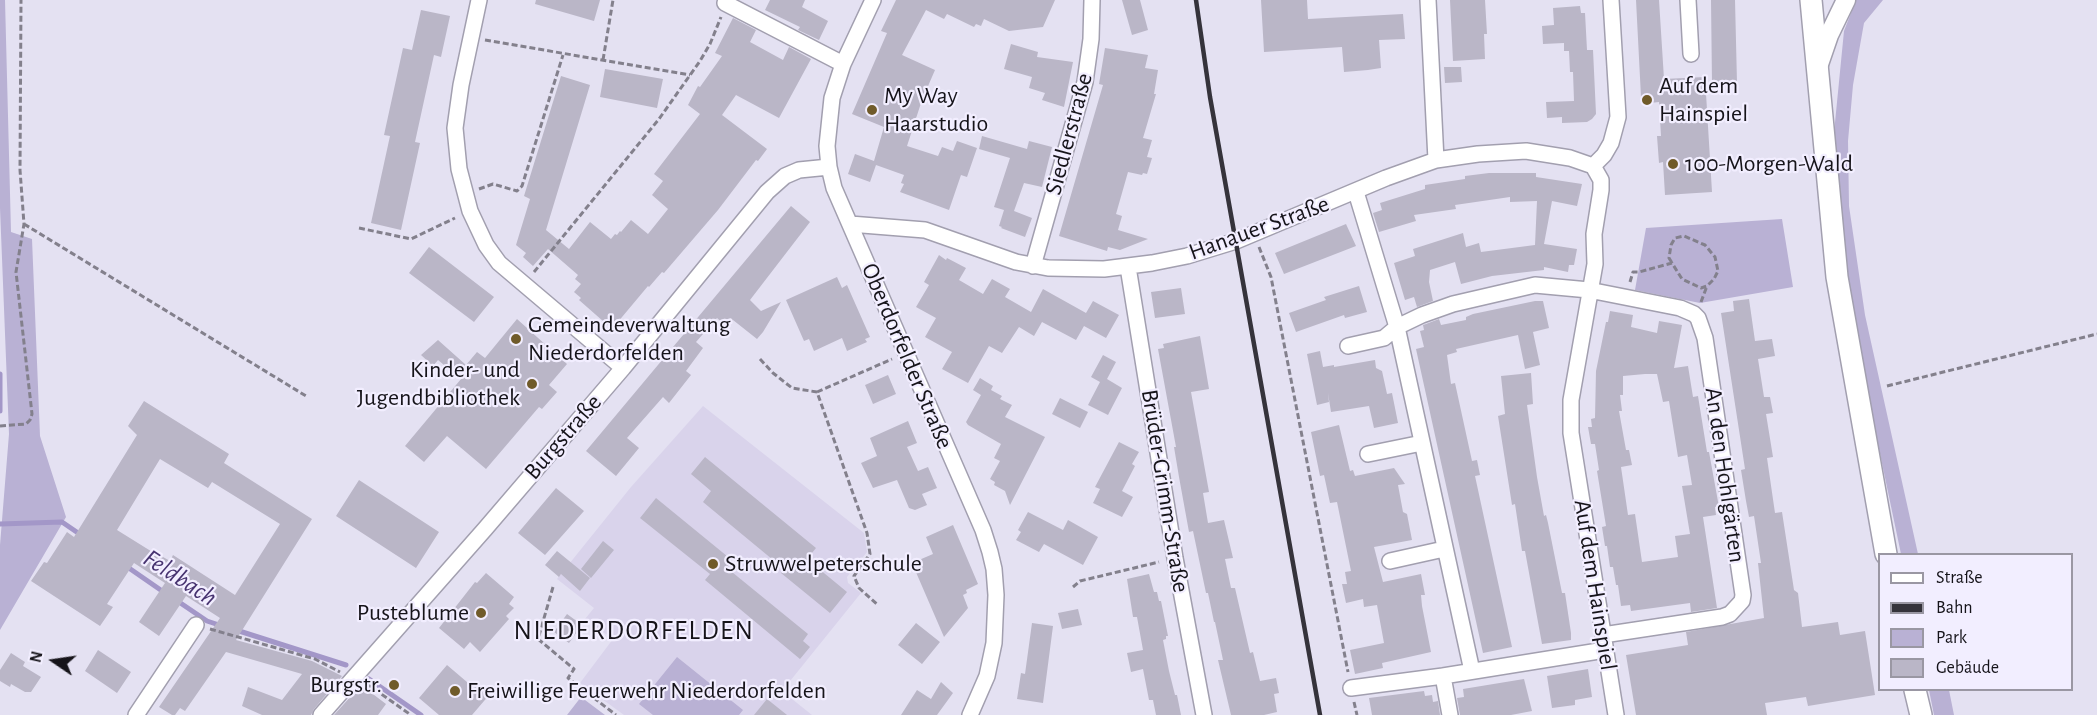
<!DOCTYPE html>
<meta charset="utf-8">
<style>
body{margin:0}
#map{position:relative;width:2097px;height:715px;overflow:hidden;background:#e4e1f2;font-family:"Alegreya Sans",sans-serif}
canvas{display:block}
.legend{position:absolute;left:1878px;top:553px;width:195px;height:138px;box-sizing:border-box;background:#f2eeff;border:2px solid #9a97a3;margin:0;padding:8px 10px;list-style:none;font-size:18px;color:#16141a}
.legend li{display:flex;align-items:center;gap:12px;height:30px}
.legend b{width:30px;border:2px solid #9a97a3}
.north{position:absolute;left:24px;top:631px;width:60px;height:60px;-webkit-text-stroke:4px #f2eeff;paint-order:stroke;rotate:283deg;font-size:16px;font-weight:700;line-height:24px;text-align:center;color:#16141a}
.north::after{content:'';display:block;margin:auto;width:21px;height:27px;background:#16141a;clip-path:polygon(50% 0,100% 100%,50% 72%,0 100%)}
</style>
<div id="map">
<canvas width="2097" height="715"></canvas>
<ul class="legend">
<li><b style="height:8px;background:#fff"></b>Straße</li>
<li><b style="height:8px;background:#35333b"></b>Bahn</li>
<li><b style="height:16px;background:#b9b1d4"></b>Park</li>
<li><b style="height:16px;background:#bab6c7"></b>Gebäude</li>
</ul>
<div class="north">N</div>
</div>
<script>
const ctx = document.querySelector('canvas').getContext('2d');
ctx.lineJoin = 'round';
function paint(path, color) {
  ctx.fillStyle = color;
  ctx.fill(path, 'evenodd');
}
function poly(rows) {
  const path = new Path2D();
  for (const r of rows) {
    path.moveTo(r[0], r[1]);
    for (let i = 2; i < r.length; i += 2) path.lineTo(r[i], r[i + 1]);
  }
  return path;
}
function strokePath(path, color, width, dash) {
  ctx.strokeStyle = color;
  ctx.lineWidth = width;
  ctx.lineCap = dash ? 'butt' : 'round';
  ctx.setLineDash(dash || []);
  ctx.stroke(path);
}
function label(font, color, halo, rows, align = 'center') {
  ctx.font = font + ' "Alegreya Sans",sans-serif';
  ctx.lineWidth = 4.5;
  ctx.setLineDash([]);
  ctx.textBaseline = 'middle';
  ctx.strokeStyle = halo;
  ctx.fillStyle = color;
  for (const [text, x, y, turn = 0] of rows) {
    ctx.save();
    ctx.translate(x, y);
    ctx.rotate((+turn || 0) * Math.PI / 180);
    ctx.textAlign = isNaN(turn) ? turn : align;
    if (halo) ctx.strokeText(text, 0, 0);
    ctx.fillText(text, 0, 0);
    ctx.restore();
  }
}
paint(poly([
 [703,406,864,533,867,552,847,577,848,583,861,593,782,691,812,715,624,715,580,683,613,639,585,619,594,608,557,579,631,487]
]), '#d9d3eb');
paint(poly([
 [0,0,5,0,11,232,32,239,40,436,66,517,0,630,0,545,9,434,0,208],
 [1856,0,1883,0,1864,23,1853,85,1848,141,1849,206,1865,315,1918,554,1901,554,1861,363,1845,259,1832,153,1844,31],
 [1782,219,1793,287,1700,303,1635,290,1646,228],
 [677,657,743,710,739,715,653,715,639,704],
 [1929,690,1949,690,1954,715,1934,715],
 [581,697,605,715,567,715]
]), '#b9b1d4');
strokePath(poly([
 [0,374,0,411],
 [0,524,62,522,81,535],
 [126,566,165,593],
 [176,600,207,621,222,626],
 [236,630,346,665],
 [369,679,421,715]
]), '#a397c8', 5);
paint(poly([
 [536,0,600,0,594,21,535,4],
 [770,0,805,0,802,7,828,21,819,40,798,30,800,27,765,10],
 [896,0,1055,0,1043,27,1009,31,984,19,981,26,976,24,974,27,947,14,944,19,926,10,902,55,935,70,922,100,907,146,938,156,942,147,953,151,957,141,977,148,967,177,961,175,949,210,900,192,904,184,901,183,904,175,876,165,870,182,848,174,855,154,874,161,884,127,852,114,887,33,881,31],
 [1122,0,1140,0,1148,30,1132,35],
 [1261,0,1307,0,1308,19,1403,14,1405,39,1379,40,1381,68,1368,70,1344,72,1342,47,1264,52],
 [1450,0,1485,0,1487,34,1484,34,1485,59,1453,61],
 [1636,0,1659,0,1664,79,1705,77,1712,192,1665,195,1663,162,1659,163,1657,136,1661,136,1659,102,1642,104,1641,97],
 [1711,0,1735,0,1737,83,1712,84],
 [1580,6,1581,13,1585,13,1587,50,1593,50,1596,114,1592,119,1587,122,1562,123,1562,117,1547,118,1546,102,1574,101,1573,72,1570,72,1569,51,1564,51,1564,43,1543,44,1542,26,1554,25,1553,8],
 [421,10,450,16,441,57,434,55,415,142,420,143,401,230,371,223,390,136,384,135,403,48,412,50],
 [733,18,756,30,750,42,783,60,789,47,811,59,779,118,736,95,722,115,767,149,758,161,756,160,718,210,664,273,662,272,649,287,648,286,612,329,579,300,581,298,574,292,581,284,575,279,578,275,548,249,533,266,523,257,526,253,516,245,530,199,524,196,561,76,590,85,546,230,569,249,590,222,611,239,615,234,617,235,620,231,621,232,631,220,648,234,668,209,652,195,663,181,654,174,700,114,688,105,698,86,700,87,722,56,715,53],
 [1011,44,1038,52,1037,57,1073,62,1064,107,1042,100,1045,93,1029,88,1032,77,1004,69],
 [1105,48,1148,55,1145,68,1158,70,1154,94,1156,94,1143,138,1152,140,1147,157,1152,158,1147,174,1143,173,1142,175,1128,172,1116,214,1122,216,1118,230,1148,239,1120,250,1108,247,1107,251,1059,236,1103,85,1099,84],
 [1444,67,1461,67,1462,82,1445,83],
 [605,69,663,79,657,108,600,97],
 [982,136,1027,149,1029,141,1052,147,1042,187,1024,183,1014,211,1032,218,1025,237,1001,228,1002,227,999,226,1004,210,994,207,1010,158,979,149],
 [1489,173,1536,173,1536,177,1582,184,1577,206,1552,201,1544,244,1577,249,1574,265,1569,265,1568,272,1544,267,1544,270,1492,276,1461,284,1455,262,1430,270,1429,282,1433,301,1417,307,1414,297,1405,300,1394,263,1415,256,1413,249,1463,233,1466,247,1479,243,1481,252,1535,245,1537,201,1510,202,1510,197,1455,205,1456,209,1414,215,1416,221,1379,232,1373,213,1382,210,1380,203,1425,189,1425,185,1465,179,1465,176],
 [791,206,810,222,750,300,761,311,781,302,763,332,757,339,733,320,727,327,717,318,696,342,703,348,686,371,691,375,669,403,663,397,627,438,639,448,616,476,586,451],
 [1346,224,1356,246,1284,274,1275,253],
 [429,247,494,297,474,322,409,273],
 [939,255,946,260,947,258,966,268,959,280,983,294,992,279,1010,289,1005,297,1031,312,1043,289,1086,313,1093,301,1119,315,1106,338,1084,326,1076,340,1042,322,1034,336,1019,327,1002,353,989,346,968,383,942,369,952,352,925,337,936,318,916,307,929,285,924,282],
 [837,277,842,288,847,285,870,337,865,339,867,342,847,351,842,338,814,351,809,339,804,341,786,300],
 [1359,286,1367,312,1345,318,1344,315,1296,332,1289,313,1326,300,1324,297],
 [1181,288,1185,314,1155,318,1151,292],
 [1749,299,1755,341,1772,339,1775,356,1758,359,1764,397,1770,397,1773,413,1766,414,1773,457,1767,458,1775,513,1782,512,1794,590,1798,593,1802,627,1838,622,1840,635,1865,631,1875,695,1808,706,1806,697,1765,703,1767,715,1636,715,1626,655,1688,645,1686,632,1764,618,1758,563,1761,563,1754,516,1749,517,1746,501,1741,470,1745,469,1721,313,1734,311,1733,301],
 [1535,301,1543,301,1549,328,1533,332,1540,365,1525,369,1518,335,1456,349,1457,352,1447,355,1451,384,1455,383,1472,461,1477,460,1480,475,1475,476,1512,647,1483,653,1416,349,1424,347,1420,331,1424,330,1423,325,1426,324,1439,319,1441,325,1466,320,1466,317,1473,314],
 [1610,311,1633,315,1631,327,1657,333,1659,321,1682,325,1674,368,1688,366,1693,397,1698,396,1707,452,1709,452,1719,507,1715,507,1716,515,1703,517,1717,608,1691,612,1690,603,1631,611,1630,605,1621,606,1618,585,1616,585,1613,567,1610,567,1607,546,1605,546,1602,527,1606,526,1597,471,1599,470,1595,444,1591,444,1588,427,1592,427,1591,419,1595,418,1596,371,1606,322,1608,322],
 [1645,374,1657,374,1663,402,1669,401,1678,457,1687,455,1692,485,1682,486,1690,534,1675,536,1678,557,1642,562,1635,514,1628,515,1621,467,1632,465,1629,450,1626,450,1619,411,1622,411,1620,395,1623,395,1623,376],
 [517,319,567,364,549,385,557,392,542,409,539,407,486,469,447,436,424,462,405,446,461,379,438,360,433,366,421,355,438,340,466,365,477,352,485,358],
 [1200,336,1209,389,1191,392,1209,492,1203,493,1208,523,1224,520,1233,558,1225,559,1231,588,1235,588,1250,653,1253,652,1260,681,1276,678,1279,693,1274,694,1277,712,1264,715,1231,715,1218,660,1223,660,1215,622,1214,622,1208,593,1206,593,1193,531,1189,532,1179,477,1174,447,1176,447,1158,349,1164,348,1163,344],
 [1320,351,1323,367,1334,365,1334,367,1375,360,1376,368,1382,371,1387,394,1392,393,1398,423,1374,428,1369,406,1331,412,1328,393,1329,402,1317,405,1307,354],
 [1103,355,1116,362,1107,379,1122,388,1108,415,1088,405,1100,382,1091,377],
 [1531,373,1533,404,1527,405,1537,477,1544,516,1546,515,1548,523,1562,593,1565,593,1571,633,1571,640,1542,644,1525,551,1522,551,1515,504,1512,505,1498,416,1505,414,1501,376],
 [888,375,896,394,873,404,865,385],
 [980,378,993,386,991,390,1002,396,1000,399,1012,405,1005,417,1045,437,1010,505,1005,491,994,485,995,482,990,479,1000,461,994,458,1001,444,968,425,966,422,981,395,973,390],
 [1060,398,1088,412,1080,428,1052,414],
 [144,401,229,454,224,463,312,519,236,640,312,661,342,676,314,709,311,715,262,715,242,706,248,687,282,700,302,674,226,652,185,711,180,708,175,715,172,715,159,707,220,618,186,596,159,636,139,622,165,583,134,563,107,604,113,607,100,626,31,581,44,562,47,563,67,532,74,537,137,435,128,426],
 [160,459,208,488,212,482,280,524,235,595,173,555,170,561,163,557,162,558,117,530],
 [908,421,917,443,907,447,918,471,928,467,937,488,922,494,927,505,915,510,909,508,897,480,873,488,861,463,877,456,870,438],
 [1339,425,1350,471,1353,470,1355,476,1394,468,1405,484,1398,485,1403,512,1407,514,1412,540,1374,547,1383,582,1421,574,1425,595,1421,595,1422,606,1431,652,1382,663,1383,668,1355,674,1350,650,1384,643,1377,605,1364,607,1363,599,1346,603,1342,584,1347,584,1345,572,1351,571,1337,502,1330,503,1324,475,1320,476,1311,432],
 [1119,442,1139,452,1132,464,1135,466,1122,491,1133,497,1122,517,1093,503,1100,489,1095,487],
 [705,457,816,548,807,559,847,592,830,613,781,573,784,569,703,502,711,491,691,474],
 [359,480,439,532,416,568,336,516],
 [556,488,584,511,545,555,518,533],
 [656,498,733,561,727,568,808,634,803,641,810,647,800,659,705,580,710,574,640,518],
 [1028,512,1063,530,1068,520,1098,537,1083,565,1044,544,1039,552,1016,540,1021,532,1018,530],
 [953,525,978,584,966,590,967,593,963,595,968,608,944,637,912,563,933,554,926,537],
 [603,541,614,550,591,578,581,569],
 [557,551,590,578,580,591,561,574,559,577,545,565],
 [486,573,514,597,509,604,514,608,506,616,509,619,480,652,470,642,464,649,439,628,475,582,477,583],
 [1149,574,1154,592,1157,592,1159,601,1161,601,1168,636,1166,636,1166,639,1163,640,1169,671,1175,695,1177,695,1181,715,1156,715,1153,700,1149,700,1143,669,1131,672,1127,653,1143,650,1137,617,1133,617,1127,579],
 [1078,609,1082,625,1062,629,1058,613],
 [567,614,582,625,569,643,554,632],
 [916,623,940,642,922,664,898,645],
 [1032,623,1053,626,1043,703,1017,699,1021,673,1025,674],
 [98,650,131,672,117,693,85,671],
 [11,653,25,662,23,666,41,677,31,692,25,692,11,684,10,687,0,681,0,670],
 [447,665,474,688,478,684,490,694,472,715,439,715,419,698],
 [1588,669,1592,697,1575,700,1575,705,1552,708,1547,676],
 [1524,679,1532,711,1511,715,1460,715,1457,698,1464,697,1463,689],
 [941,682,953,693,937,715,901,715,917,690,931,699],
 [361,685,386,704,378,715,334,715],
 [1424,691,1425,696,1432,695,1433,702,1438,701,1440,715,1372,715,1369,698],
 [767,699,787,715,754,715]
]), '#bab6c7');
const minor = poly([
 [479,0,461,85,455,128,459,169,470,211,486,245,499,263,623,368],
 [726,0,725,3,843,64],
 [873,0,843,64,832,98,827,146,829,167,834,188,983,530,990,552,994,569,996,595,994,643,987,676,970,715],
 [1428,0,1436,160],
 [1688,0,1691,54],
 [1593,166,1604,155,1611,143,1618,117,1611,0],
 [1356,192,1397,327,1472,671],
 [850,224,925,230,1016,262,1048,268,1104,269,1152,263,1187,256,1236,241,1386,178,1436,160,1478,154,1526,151,1570,158,1593,166,1601,180,1601,190,1594,234,1595,264,1571,400,1571,433,1616,715],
 [1033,266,1085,82,1091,39,1092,0],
 [1128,267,1175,558,1204,715],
 [1348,346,1384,338,1397,327,1422,315,1453,304,1535,285,1589,290,1680,308,1694,314,1698,318,1705,338,1743,595,1742,601,1730,614,1722,617,1603,635],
 [1368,454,1422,443],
 [1390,561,1444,549],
 [1443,676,1450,715],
 [1351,688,1443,676,1605,650],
 [136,715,196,625],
 [321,715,485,529,623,368,767,192,785,176,799,170,829,167]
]);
const tertiary = poly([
 [1818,67,1829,35,1846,0]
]);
const secondary = poly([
 [1811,0,1837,277,1886,554],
 [1915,690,1921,715]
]);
strokePath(minor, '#a29faf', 18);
strokePath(tertiary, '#a29faf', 21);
strokePath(secondary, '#a29faf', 24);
strokePath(poly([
 [485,40,690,75],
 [603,60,613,0],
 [479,189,493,184,517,191,522,186,563,55],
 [24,224,306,396],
 [359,228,411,239,455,218],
 [1259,247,1271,277,1348,672],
 [534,272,659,119,700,61,710,44,721,17],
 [1630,282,1633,272,1639,272,1672,263,1682,279,1701,288,1707,286,1714,279,1718,271,1715,257,1705,245,1684,236,1675,238,1671,245,1669,258,1672,263],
 [1701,302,1707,286],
 [760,359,773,373,792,388,817,392,867,533,870,554,854,576,859,588,878,605],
 [1887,386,2097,334],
 [817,392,892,359],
 [0,426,26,424,30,420,32,414,16,272,24,224,20,170,21,0],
 [553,587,538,639,574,669,568,678,616,715],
 [1073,587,1080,581,1159,562],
 [210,629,315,659,340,672],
 [367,684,411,715],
 [1354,702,1357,715]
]), '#83808c', 3, [6, 3]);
strokePath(minor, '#fff', 15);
strokePath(tertiary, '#fff', 18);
strokePath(secondary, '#fff', 21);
strokePath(poly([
 [1196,0,1210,97,1320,715]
]), '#35333b', 4.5);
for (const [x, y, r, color] of [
 [1647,100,6,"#705b2a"],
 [872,110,6,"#705b2a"],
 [1673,164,6,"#705b2a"],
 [516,339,6,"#705b2a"],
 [532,384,6,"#705b2a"],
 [713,564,6,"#705b2a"],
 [481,613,6,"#705b2a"],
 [394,685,6,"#705b2a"],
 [455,691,6,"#705b2a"]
]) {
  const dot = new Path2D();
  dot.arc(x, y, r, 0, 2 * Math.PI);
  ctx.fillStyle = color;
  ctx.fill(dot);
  strokePath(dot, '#f2eeff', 2);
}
label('24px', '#16141a', '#f2eeff', [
 ["Auf dem",1659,86],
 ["Hainspiel",1659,114],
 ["My Way",884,96],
 ["Haarstudio",884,124],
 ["100-Morgen-Wald",1685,164],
 ["Gemeindeverwaltung",528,325],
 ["Niederdorfelden",528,353],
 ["Kinder- und",520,370,"right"],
 ["Jugendbibliothek",520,398,"right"],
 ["Struwwelpeterschule",725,564],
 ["Pusteblume",469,613,"right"],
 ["Burgstr.",382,685,"right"],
 ["Freiwillige Feuerwehr Niederdorfelden",467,691]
], 'left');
label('24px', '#16141a', '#f2eeff', [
 ["Siedlerstraße",1069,134,-75],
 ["Hanauer Straße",1259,228,-20],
 ["Oberdorfelder Straße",907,356,67],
 ["Burgstraße",563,437,-49],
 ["An den Hohlgärten",1725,475,82],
 ["Brüder-Grimm-Straße",1165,491,81],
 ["Auf dem Hainspiel",1595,585,81]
]);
label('italic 26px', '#473370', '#f2eeff', [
 ["Feldbach",180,578,33]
]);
ctx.letterSpacing = '1.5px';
label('27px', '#16141a', '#f2eeff', [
 ["NIEDERDORFELDEN",634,631]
]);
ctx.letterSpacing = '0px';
</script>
